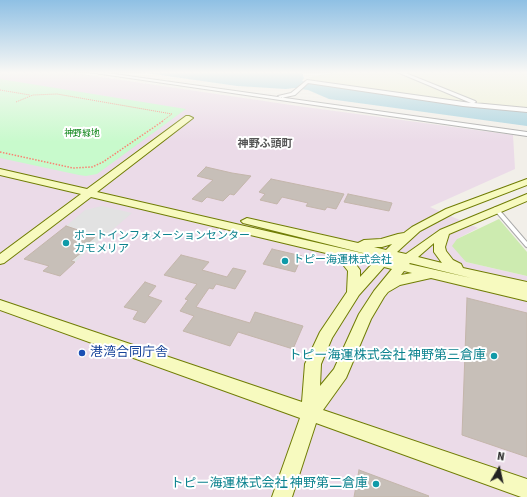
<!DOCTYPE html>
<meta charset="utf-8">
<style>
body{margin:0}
#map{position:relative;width:527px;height:497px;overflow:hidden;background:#f2efe9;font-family:"Source Sans 3",sans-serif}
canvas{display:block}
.north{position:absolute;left:479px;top:449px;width:40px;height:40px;-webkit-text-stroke:3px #fff;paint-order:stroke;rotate:9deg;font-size:11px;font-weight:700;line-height:16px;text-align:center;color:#222}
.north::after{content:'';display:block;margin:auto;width:14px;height:18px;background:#222;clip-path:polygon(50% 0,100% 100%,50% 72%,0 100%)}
</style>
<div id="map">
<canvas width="527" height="497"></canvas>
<div class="north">N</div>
</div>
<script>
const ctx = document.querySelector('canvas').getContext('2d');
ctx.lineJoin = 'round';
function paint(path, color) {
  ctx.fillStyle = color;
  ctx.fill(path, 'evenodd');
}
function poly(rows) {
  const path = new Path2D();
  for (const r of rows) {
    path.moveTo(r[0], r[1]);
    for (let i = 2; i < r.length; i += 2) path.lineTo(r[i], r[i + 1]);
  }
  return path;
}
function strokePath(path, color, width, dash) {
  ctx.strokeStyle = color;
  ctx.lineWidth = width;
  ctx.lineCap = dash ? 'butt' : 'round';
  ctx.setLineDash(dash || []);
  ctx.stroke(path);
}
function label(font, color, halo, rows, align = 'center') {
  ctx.font = font + ' "Source Sans 3","Noto Sans JP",sans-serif';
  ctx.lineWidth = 4;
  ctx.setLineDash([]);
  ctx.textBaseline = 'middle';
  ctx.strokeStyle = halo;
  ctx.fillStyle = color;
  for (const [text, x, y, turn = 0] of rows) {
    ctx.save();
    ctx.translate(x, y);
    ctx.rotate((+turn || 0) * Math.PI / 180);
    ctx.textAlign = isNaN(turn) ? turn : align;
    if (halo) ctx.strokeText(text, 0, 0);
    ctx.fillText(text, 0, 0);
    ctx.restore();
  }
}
paint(poly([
 [0,72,68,72,298,106,513,135,515,169,430,207,478,228,457,239,466,262,527,276,527,497,0,497]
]), '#ebdbe8');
paint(poly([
 [338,72,527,72,527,108,457,102,311,80,309,77]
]), '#eef0d5');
paint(poly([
 [499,219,527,252,527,276,466,262,452,246,457,239]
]), '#cdebb0');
paint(poly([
 [0,79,186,109,97,174,86,176,79,175,0,158]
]), '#c8facc');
paint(poly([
 [102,206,132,213,75,262,71,261,81,252,79,251,96,236,83,232,84,231,66,226,85,210]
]), '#e2e2e2');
paint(poly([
 [139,72,302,72,304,78,302,81,460,105,527,112,527,126,329,99,308,90,294,88,286,89,237,86]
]), '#aad3df');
const building = poly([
 [206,167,232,173,251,176,234,195,230,194,223,201,207,197,202,202,192,199,213,180,197,176,206,167],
 [271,179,344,194,336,209,327,207,325,210,306,206,308,203,282,197,277,204,260,200,265,194,259,192,271,179],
 [348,194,392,203,389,211,344,202,348,194],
 [66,226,96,236,79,251,82,252,71,261,75,262,60,276,43,271,49,266,24,259,66,226],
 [272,249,302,256,295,272,263,264,272,249],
 [181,255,209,262,202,270,227,277,233,268,246,271,235,289,216,284,213,289,209,288,196,307,250,323,255,312,303,326,293,349,238,332,230,346,183,331,194,316,180,311,188,300,185,299,197,284,164,275,181,255],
 [145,282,156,286,148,296,162,301,145,323,133,319,138,311,124,307,145,282],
 [467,298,527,313,527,457,462,435,467,298],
 [359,470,429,496,428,497,354,497,359,470]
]);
paint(building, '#c7bfb8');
strokePath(building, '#c4b6ab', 1);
const lane = poly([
 [496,209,527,245]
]);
const street = poly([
 [88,72,100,72,527,132,527,136,88,72],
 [397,72,403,72,475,101,476,102,474,103,527,108,527,112,463,106,308,83,295,95,281,98,278,96,291,93,307,80,471,103,397,72]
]);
const secondary = poly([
 [186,116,189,116,193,118,97,192,379,257,243,223,241,221,247,218,358,243,364,240,381,239,398,234,404,233,412,227,446,209,527,179,527,185,454,213,420,231,397,252,406,254,440,230,527,194,527,201,449,234,445,247,446,251,453,260,461,264,463,268,527,282,527,301,431,278,400,285,388,292,384,297,371,319,346,378,323,410,527,479,527,497,521,497,316,423,292,497,272,497,300,418,0,310,0,300,302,402,305,364,320,332,347,292,348,271,341,262,332,257,330,254,91,197,4,263,0,264,0,254,81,194,0,175,0,169,87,189,186,116],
 [434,243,434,252,442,263,418,257,434,243],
 [392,244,386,250,374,247,382,247,392,244],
 [352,259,372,264,360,277,360,270,352,259],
 [410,263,471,278,409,264,410,263],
 [384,267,392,269,374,291,359,314,334,369,320,386,321,364,332,338,359,295,384,267],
 [404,271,412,273,401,275,404,271]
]);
strokePath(lane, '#a9a9a9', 6);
strokePath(street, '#a9a9a9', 2);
strokePath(secondary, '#707d05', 2);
strokePath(poly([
 [0,90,30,95],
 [16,102,33,95,57,94,172,114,161,122]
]), '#fa8072', 1, [1, 1]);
strokePath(poly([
 [0,152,73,168,92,167,103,162,163,121]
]), '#fa8072', 1.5, [1.5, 1.5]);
strokePath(lane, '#fff', 4);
paint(street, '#fff');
paint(secondary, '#f7fabf');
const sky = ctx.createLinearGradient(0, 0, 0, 142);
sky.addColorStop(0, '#8fc0e4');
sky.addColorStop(0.51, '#f9f8f5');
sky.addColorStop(1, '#f9f8f500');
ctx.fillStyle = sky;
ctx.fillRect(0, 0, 527, 142);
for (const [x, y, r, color] of [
 [66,243,4,"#0f9aa8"],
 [285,261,4,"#0f9aa8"],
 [82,353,4,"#1a4fb4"],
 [494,356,4,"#0f9aa8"],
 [376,484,4,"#0f9aa8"]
]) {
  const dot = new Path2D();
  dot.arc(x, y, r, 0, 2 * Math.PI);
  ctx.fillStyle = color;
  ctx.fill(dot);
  strokePath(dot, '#fff', 1.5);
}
label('9px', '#0c8416', '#fff', [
 ["神野緑地",82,134]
]);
label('bold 11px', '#555', '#fff', [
 ["神野ふ頭町",265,145]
]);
label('11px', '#0d838f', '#fff', [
 ["ポートインフォメーションセンター",74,237],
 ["カモメリア",74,250],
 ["トピー海運株式会社",293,261]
], 'left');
label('13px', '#164399', '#fff', [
 ["港湾合同庁舎",90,353]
], 'left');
label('13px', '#0d838f', '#fff', [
 ["トピー海運株式会社 神野第三倉庫",486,356],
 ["トピー海運株式会社 神野第二倉庫",368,484]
], 'right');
</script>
